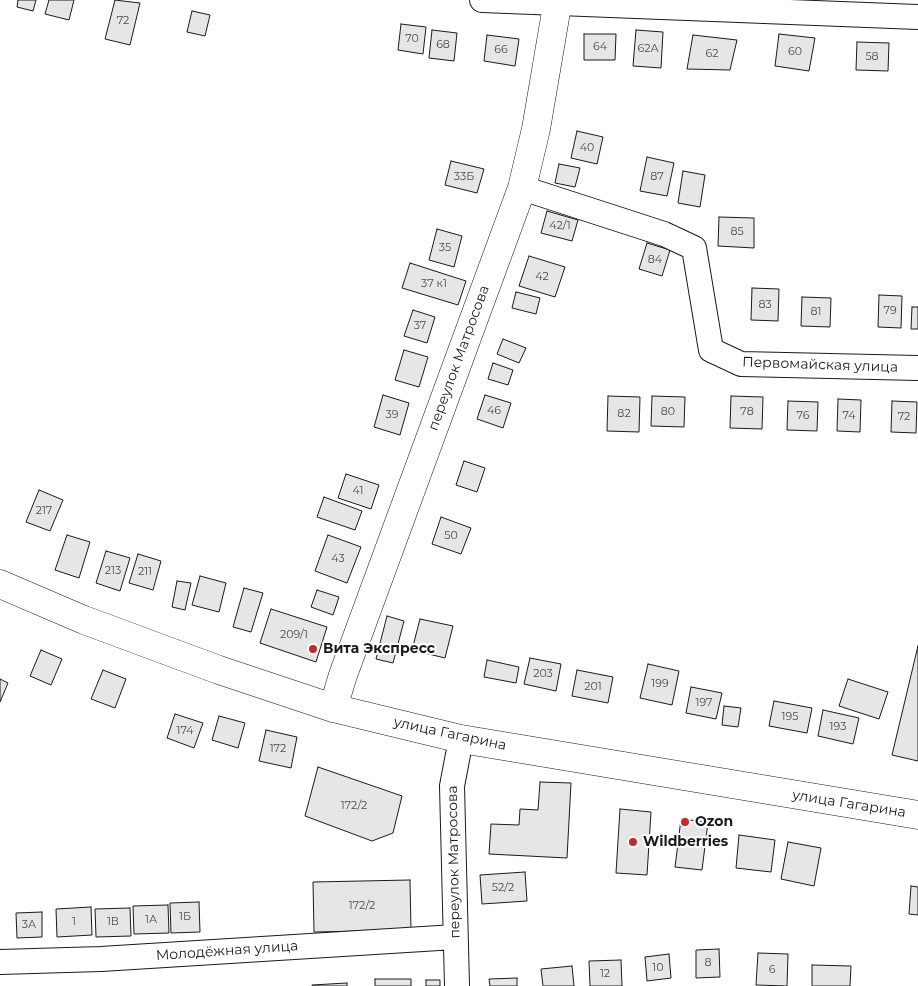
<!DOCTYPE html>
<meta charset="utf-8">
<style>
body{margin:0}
canvas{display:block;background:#fff}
</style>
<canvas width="918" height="986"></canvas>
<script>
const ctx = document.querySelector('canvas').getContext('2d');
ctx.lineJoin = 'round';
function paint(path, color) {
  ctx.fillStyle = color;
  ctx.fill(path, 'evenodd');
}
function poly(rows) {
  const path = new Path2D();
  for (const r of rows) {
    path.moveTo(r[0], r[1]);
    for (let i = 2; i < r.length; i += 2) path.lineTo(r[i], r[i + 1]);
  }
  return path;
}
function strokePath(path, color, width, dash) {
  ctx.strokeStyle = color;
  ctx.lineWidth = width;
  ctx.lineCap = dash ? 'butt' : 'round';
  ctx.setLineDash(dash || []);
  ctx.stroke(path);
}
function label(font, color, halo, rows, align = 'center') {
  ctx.font = font + ' Montserrat,sans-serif';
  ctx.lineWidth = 4;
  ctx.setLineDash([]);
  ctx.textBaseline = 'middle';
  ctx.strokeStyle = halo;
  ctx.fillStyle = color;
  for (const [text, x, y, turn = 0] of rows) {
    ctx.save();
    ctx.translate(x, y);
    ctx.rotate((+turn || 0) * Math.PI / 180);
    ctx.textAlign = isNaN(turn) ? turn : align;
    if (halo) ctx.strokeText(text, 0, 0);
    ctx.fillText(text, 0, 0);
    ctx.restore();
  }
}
const building = poly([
 [18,0,36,0,33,11,17,7,18,0],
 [49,0,74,0,69,20,45,14,49,0],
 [115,0,140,3,130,45,105,39,115,0],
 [192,11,210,15,205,36,187,32,192,11],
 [401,24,426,27,423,54,398,50,401,24],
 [432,30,457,33,454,61,429,58,432,30],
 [636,30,663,32,661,68,633,66,636,30],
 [584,34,616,34,615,60,584,60,584,34],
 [779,34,815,38,809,71,775,66,779,34],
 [487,35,519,39,515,66,484,61,487,35],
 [693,35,737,40,730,70,687,69,693,35],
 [857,42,889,43,888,71,856,70,857,42],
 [577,131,603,137,597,164,571,158,577,131],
 [647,157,674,163,667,196,640,191,647,157],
 [451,161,484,169,477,193,445,185,451,161],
 [559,164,580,168,575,187,555,183,559,164],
 [683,171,705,175,700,207,678,203,683,171],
 [547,211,578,220,572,241,541,233,547,211],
 [719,217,754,218,754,248,718,246,719,217],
 [437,229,462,236,454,267,429,260,437,229],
 [647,243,670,250,662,276,639,269,647,243],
 [529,256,565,267,555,297,519,286,529,256],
 [410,263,466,281,458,305,402,288,410,263],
 [752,288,779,289,778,321,751,320,752,288],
 [516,292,540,298,536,314,512,308,516,292],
 [879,295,902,296,901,328,878,327,879,295],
 [802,297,831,298,830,327,801,326,802,297],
 [912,307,918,307,918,329,911,329,912,307],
 [413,310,435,317,427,343,404,336,413,310],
 [503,339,526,348,519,363,497,354,503,339],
 [404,350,428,357,419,387,395,380,404,350],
 [493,363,513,370,508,385,488,379,493,363],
 [383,395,409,403,400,435,374,427,383,395],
 [485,395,511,403,503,428,477,419,485,395],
 [608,396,640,397,639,432,607,431,608,396],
 [652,396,685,397,684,427,651,426,652,396],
 [731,396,763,397,762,429,730,428,731,396],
 [838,399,861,400,860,432,837,431,838,399],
 [788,401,818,402,817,431,787,430,788,401],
 [892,401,917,402,916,433,891,432,892,401],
 [464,461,485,468,477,492,456,485,464,461],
 [346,474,379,485,371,509,338,498,346,474],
 [39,490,63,500,50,531,26,522,39,490],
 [324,497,362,511,355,530,317,517,324,497],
 [441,517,471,528,461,554,432,544,441,517],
 [67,535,90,542,79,578,55,570,67,535],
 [328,535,361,547,347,583,315,571,328,535],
 [106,551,130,558,120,591,96,583,106,551],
 [138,554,161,561,153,590,129,583,138,554],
 [200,576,226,583,219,612,192,605,200,576],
 [177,581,191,583,185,610,172,607,177,581],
 [244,588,263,593,251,632,233,627,244,588],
 [317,590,339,597,333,615,311,607,317,590],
 [271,609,327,627,316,662,260,643,271,609],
 [387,616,404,621,393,663,376,659,387,616],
 [420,619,453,626,445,658,412,650,420,619],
 [918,646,918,761,892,755,918,646],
 [41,650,62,659,51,685,30,676,41,650],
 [530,658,561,664,556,691,524,684,530,658],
 [487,660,519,667,516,683,484,677,487,660],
 [648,664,679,671,672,705,640,698,648,664],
 [103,670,126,679,115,708,91,699,103,670],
 [577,670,613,677,608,703,572,696,577,670],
 [0,679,8,683,0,702,0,679],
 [848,679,888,692,879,719,839,706,848,679],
 [691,687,722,693,716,719,686,713,691,687],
 [774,701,812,708,807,733,769,726,774,701],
 [724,706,741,708,738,727,722,725,724,706],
 [823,710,859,718,853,744,818,736,823,710],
 [175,714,203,723,194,748,167,738,175,714],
 [219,716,245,723,238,748,212,740,219,716],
 [266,730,297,737,291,768,259,761,266,730],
 [318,767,402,796,393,833,372,841,305,816,318,767],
 [540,782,571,783,567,858,489,854,491,824,519,825,520,809,538,810,540,782],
 [620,809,651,812,647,875,616,873,620,809],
 [681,819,708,822,702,870,675,867,681,819],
 [739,835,775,840,771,872,736,868,739,835],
 [788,842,821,848,814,886,781,879,788,842],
 [525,872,527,901,482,904,480,875,525,872],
 [410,880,411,930,314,932,313,882,410,880],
 [911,886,918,887,918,915,909,914,911,886],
 [199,902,200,932,171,933,170,903,199,902],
 [168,905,169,933,134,934,133,906,168,905],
 [91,907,92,935,57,937,56,909,91,907],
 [130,908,131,936,96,937,95,909,130,908],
 [42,912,42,937,17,938,16,913,42,912],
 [719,949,720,977,696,978,696,950,719,949],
 [758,953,788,954,787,986,756,985,758,953],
 [669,954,671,978,647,981,645,957,669,954],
 [621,960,622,986,590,986,589,961,621,960],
 [812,965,851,966,850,986,812,986,812,965],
 [572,966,574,986,543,986,541,969,572,966],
 [517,978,517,986,490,986,489,979,517,978],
 [375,979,411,979,411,986,375,986,375,979],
 [426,980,440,980,440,986,426,986,426,980],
 [347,983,347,986,312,986,312,985,347,983]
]);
paint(building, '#e6e6e6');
strokePath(building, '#1a1a1a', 1);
const minor = poly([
 [482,0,918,17],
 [522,188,664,234,694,248,711,350,741,364,918,368],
 [0,962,101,959,455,937],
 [457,986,452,786,461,739]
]);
const major = poly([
 [0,584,84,620,219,670,333,708,461,739,918,815],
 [333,708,343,675,522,188,536,129,558,0]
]);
strokePath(minor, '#1a1a1a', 26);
strokePath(major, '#1a1a1a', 29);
strokePath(minor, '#fff', 24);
strokePath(major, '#fff', 28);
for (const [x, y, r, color] of [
 [313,649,5,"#c62828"],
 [685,822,5,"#c62828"],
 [633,842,5,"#c62828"]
]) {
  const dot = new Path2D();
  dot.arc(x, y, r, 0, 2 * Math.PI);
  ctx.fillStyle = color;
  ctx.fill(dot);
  strokePath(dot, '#fff', 2);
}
label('11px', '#4d4d4d', null, [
 ["72",123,21],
 ["70",412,39],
 ["68",443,45],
 ["64",600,47],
 ["62А",648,49],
 ["66",501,50],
 ["60",795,52],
 ["62",712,54],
 ["58",872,57],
 ["40",587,148],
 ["33Б",464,177],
 ["87",657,177],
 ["42/1",560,226],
 ["85",737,232],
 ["35",445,248],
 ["84",655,260],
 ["42",542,277],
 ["37 к1",434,284],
 ["83",765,305],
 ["79",890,311],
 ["81",816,312],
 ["37",420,326],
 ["46",494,411],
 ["80",668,412],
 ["78",747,412],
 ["82",624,414],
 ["39",392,415],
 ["76",803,416],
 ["74",849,416],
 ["72",904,417],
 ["41",358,491],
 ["217",44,511],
 ["50",451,536],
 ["43",338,559],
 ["213",113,571],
 ["211",145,572],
 ["209/1",294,635],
 ["203",543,674],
 ["199",660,684],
 ["201",593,687],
 ["197",704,703],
 ["195",790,717],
 ["193",838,727],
 ["174",185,731],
 ["172",278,749],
 ["172/2",354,806],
 ["52/2",503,888],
 ["172/2",362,906],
 ["1Б",185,917],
 ["1А",151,920],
 ["1",74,922],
 ["1В",113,922],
 ["3А",29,925],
 ["8",708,963],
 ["10",658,968],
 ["6",772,970],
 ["12",605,974]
]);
label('14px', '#1a1a1a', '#fff', [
 ["переулок Матросова",459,358,-70],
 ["Первомайская улица",820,365,2],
 ["улица Гагарина",450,734,12],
 ["улица Гагарина",849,804,9],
 ["переулок Матросова",454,862,-91],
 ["Молодёжная улица",227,951,-4]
]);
label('bold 14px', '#1a1a1a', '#fff', [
 ["Вита Экспресс",323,649],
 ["Ozon",695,822],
 ["Wildberries",643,842]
], 'left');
</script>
